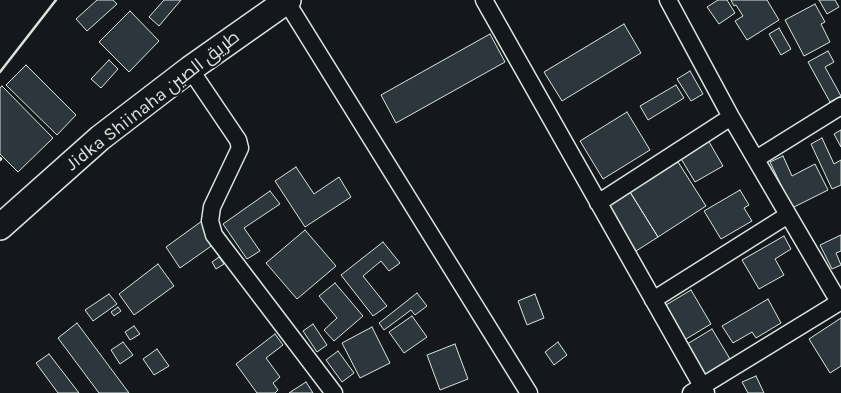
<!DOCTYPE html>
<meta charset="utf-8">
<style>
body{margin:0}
canvas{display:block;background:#14181c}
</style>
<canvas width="841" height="393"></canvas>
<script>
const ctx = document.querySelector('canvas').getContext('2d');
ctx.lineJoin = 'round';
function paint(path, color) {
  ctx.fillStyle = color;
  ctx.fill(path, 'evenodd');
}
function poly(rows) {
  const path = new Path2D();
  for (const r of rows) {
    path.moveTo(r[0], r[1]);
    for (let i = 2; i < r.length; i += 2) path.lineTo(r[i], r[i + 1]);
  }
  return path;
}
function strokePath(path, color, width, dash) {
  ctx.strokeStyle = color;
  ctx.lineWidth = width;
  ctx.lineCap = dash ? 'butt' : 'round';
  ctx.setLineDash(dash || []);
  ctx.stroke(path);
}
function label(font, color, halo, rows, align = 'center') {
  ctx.font = font + ' Karla,Cairo,sans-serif';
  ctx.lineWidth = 4;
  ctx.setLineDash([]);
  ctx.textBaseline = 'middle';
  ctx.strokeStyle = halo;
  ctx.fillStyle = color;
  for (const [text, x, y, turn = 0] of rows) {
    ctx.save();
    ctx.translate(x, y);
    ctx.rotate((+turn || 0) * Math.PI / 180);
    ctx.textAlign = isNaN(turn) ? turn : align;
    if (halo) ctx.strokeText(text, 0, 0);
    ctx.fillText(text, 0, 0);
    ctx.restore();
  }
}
const building = poly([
 [97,0,113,0,117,4,87,31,76,19,97,0],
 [164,0,181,0,159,26,149,17,164,0],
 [718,0,727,0,735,13,719,24,707,7,718,0],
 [731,0,767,0,779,20,747,40,735,21,743,16,736,5,734,6,731,0],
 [819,0,835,0,839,7,827,14,819,0],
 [815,4,825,22,821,24,830,42,804,56,785,20,815,4],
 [130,11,159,41,129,72,99,42,130,11],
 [624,24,641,53,562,101,544,72,624,24],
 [779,28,791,49,781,55,769,34,779,28],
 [490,34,505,62,396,123,381,95,490,34],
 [828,51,834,62,825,67,841,96,830,102,808,62,828,51],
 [109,60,118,69,101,88,91,79,109,60],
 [26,65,76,115,57,135,6,85,26,65],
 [690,71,703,94,691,101,677,79,690,71],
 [676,85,684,98,648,120,640,106,676,85],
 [2,86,53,138,18,172,0,154,0,88,2,86],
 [627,112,650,150,603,179,580,141,627,112],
 [841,130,841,147,834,134,841,130],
 [822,138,834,164,841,160,841,185,832,189,811,144,822,138],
 [708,140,723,166,695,182,680,157,708,140],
 [783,156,792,176,815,164,828,190,792,208,770,162,783,156],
 [678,162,706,206,658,237,630,192,678,162],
 [296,167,314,194,339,177,351,197,305,227,275,181,296,167],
 [740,190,749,205,744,208,752,221,721,239,704,211,740,190],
 [270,191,280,204,244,228,260,251,247,259,223,224,270,191],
 [630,192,658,237,633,253,605,208,630,192],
 [202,221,217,242,180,268,166,247,202,221],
 [305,230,336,266,297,299,266,263,305,230],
 [841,235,841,251,836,253,841,265,832,269,820,245,841,235],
 [784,236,791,249,775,259,784,275,759,289,742,260,784,236],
 [383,242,400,263,389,271,381,261,363,276,387,306,373,316,341,275,383,242],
 [219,257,224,264,216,269,212,262,219,257],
 [158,264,174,286,134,315,119,294,158,264],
 [335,283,363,316,334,341,324,330,337,318,319,296,335,283],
 [691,290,711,324,681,342,661,308,691,290],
 [417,293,427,306,415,315,411,310,384,330,379,323,417,293],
 [109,294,117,304,93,321,85,310,109,294],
 [535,294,544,318,527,325,518,301,535,294],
 [768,299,781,323,756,338,752,332,733,343,722,326,768,299],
 [118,307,121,311,114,316,111,312,118,307],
 [412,316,427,337,404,353,389,332,412,316],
 [841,318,841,366,830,373,809,339,841,318],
 [77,323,129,393,99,393,58,338,77,323],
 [313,324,327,345,317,352,303,331,313,324],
 [134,326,140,334,130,340,125,332,134,326],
 [372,327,390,363,360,378,342,343,372,327],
 [712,329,730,359,703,377,684,346,712,329],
 [275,334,283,345,266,358,280,377,273,383,278,390,275,393,257,393,236,364,275,334],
 [123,342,133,355,120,364,111,350,123,342],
 [558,342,567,355,554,365,545,352,558,342],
 [455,344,468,379,440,390,427,355,455,344],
 [157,349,169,366,154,375,143,359,157,349],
 [338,351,354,373,342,382,326,360,338,351],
 [49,354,79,393,58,393,36,363,49,354],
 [756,376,764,393,748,393,742,382,756,376],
 [306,382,313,393,289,393,306,382]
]);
paint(building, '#2c363c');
strokePath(building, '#d8e6dc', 1);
const street = poly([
 [484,0,706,393],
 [668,0,731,117,839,302],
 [286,1,529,393],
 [190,69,238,140,240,148,212,207,210,221,214,235,334,393],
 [756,159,841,106],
 [598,203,731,117],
 [653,300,788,215],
 [691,393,841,301]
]);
const primary = poly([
 [0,227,100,138,190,69,288,0]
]);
strokePath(street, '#d8e6dc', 19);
strokePath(primary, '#d8e6dc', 28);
strokePath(street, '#14181c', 16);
strokePath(primary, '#14181c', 25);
strokePath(poly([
 [0,72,56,0],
 [0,158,1,159,0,160]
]), '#d8e6dc', 2.5);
label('18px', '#d8e6dc', '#14181c', [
 ["Jidka Shiinaha طريق الصين",153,101,-38]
]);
</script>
